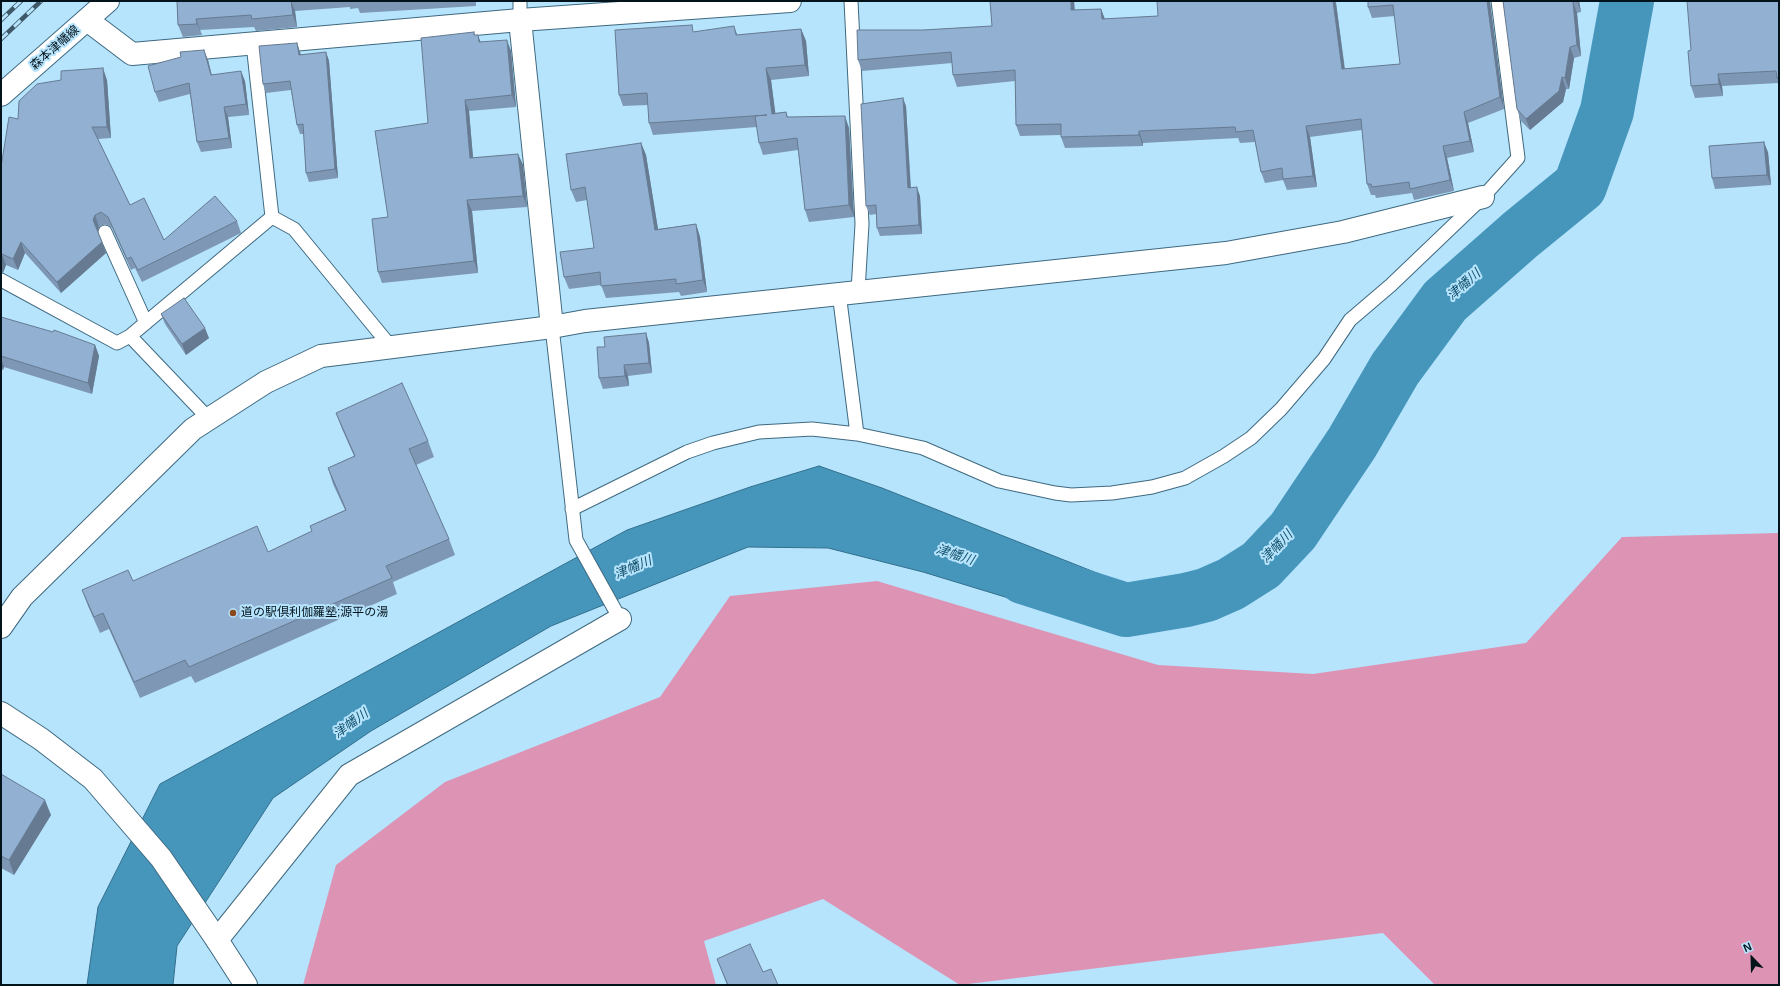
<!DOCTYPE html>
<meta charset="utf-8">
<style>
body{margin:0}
#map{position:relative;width:1780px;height:986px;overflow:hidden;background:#b6e4fd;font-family:Arial,sans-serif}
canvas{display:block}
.frame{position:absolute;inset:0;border:2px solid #03131c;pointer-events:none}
.north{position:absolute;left:1732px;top:938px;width:40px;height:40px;-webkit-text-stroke:3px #b6e4fd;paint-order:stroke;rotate:337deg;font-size:11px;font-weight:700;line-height:16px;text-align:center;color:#03131c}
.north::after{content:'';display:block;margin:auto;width:14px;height:18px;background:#03131c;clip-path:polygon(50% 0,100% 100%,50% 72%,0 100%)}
</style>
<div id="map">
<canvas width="1780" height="986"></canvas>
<div class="frame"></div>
<div class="north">N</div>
</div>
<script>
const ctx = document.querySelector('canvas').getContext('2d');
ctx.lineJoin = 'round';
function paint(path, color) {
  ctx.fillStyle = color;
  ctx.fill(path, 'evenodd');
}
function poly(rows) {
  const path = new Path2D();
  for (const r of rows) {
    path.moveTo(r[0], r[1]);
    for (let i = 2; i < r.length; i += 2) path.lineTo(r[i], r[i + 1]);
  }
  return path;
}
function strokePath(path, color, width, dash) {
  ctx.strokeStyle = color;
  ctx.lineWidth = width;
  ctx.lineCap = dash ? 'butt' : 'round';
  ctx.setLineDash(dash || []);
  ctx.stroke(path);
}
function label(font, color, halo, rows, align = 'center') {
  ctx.font = font + ' Arial,"Noto Sans JP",sans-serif';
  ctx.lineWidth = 4;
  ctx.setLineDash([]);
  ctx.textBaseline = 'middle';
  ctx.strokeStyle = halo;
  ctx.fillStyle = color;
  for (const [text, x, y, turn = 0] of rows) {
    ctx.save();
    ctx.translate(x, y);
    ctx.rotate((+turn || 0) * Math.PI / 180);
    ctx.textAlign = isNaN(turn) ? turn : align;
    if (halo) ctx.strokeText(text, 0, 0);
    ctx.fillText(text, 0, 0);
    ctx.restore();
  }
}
paint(poly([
 [1779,533,1779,985,1435,985,1383,933,960,985,823,899,704,941,716,985,303,985,336,865,445,782,660,697,730,596,877,581,1158,665,1313,674,1526,643,1622,537]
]), '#dd94b4');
const water = poly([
 [819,466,882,488,1107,577,1084,621,923,572,828,548,748,547,551,626,371,731,273,798,177,946,173,985,87,985,98,907,160,784,627,530,750,487,819,466]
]);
paint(water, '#4696bc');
strokePath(water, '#326f8c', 1);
strokePath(poly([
 [1023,577,1126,610,1186,600,1206,595,1231,584,1261,565,1293,531,1352,443,1395,369,1445,301,1520,235,1580,186,1607,111,1627,1]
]), '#4696bc', 54);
const lane = poly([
 [520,1,520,20],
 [851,1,862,224,858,291],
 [253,44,272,217],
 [105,232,146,323],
 [1,280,117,343,130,336,209,419],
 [552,327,576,540,620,619],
 [130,336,272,217,294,229,391,347],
 [857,434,923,448,999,481,1055,493,1071,495,1112,493,1152,487,1185,478,1224,456,1251,438,1281,409,1324,359,1350,320,1391,285,1483,197,1518,158,1498,1],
 [572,509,687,452,713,443,759,432,812,429,857,434,839,293]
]);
const street = poly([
 [87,20,132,54,520,20,790,1],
 [552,327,585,321,1226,253,1343,232,1483,197],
 [217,940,349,775,620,619]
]);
const secondary = poly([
 [1,95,108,1],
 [1,627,22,597,193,429,266,382,321,356,552,327,520,20],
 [1,713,41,739,93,779,161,858,217,940,246,985]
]);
strokePath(lane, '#3f697f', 15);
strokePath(street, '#3f697f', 24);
strokePath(secondary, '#3f697f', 24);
strokePath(lane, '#fff', 13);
strokePath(street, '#fff', 22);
strokePath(secondary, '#fff', 22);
const rail = poly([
 [1,20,21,1],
 [1,39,41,1]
]);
strokePath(rail, '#3e5867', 4.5);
strokePath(rail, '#b6e4fd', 3, [9]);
paint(poly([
 [177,1,476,1,476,6,360,13,358,8,350,9,350,7,295,11,297,27,256,31,254,27,200,30,202,35,183,37,178,25],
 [990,1,1074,1,1075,10,1101,9,1105,19,1158,16,1336,3,1345,69,1400,64,1395,16,1372,18,1368,7,1368,1,1490,2,1504,109,1468,123,1474,152,1447,158,1454,191,1414,200,1412,193,1376,198,1375,195,1371,195,1367,184,1362,130,1310,137,1317,187,1287,190,1283,180,1265,183,1261,172,1255,142,1240,143,1238,138,1143,143,1143,146,1065,148,1061,137,1061,135,1020,136,1016,125,1015,81,957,87,953,75,952,63,862,71,858,60,923,30,992,26],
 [1503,1,1579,1,1581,12,1577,13,1581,56,1574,58,1569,89,1566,89,1563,102,1530,130,1521,121,1517,109],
 [1779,1,1779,84,1779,83,1722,86,1723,96,1695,98,1691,86],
 [801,29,806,41,809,76,771,80,775,113,786,112,788,117,849,128,854,217,809,222,805,210,798,150,763,155,759,143,757,127,653,135,649,123,648,105,623,106,619,95,695,32,738,35],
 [474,32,475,35,481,42,511,51,516,107,469,111,473,158,518,154,523,165,527,207,472,211,478,273,382,283,378,272,388,217,428,123],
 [297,43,301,55,326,52,329,61,338,178,309,182,306,173,304,134,300,134,297,125,291,90,266,93,263,84],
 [208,60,212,75,245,81,249,115,228,117,232,148,201,152,197,142,190,94,159,102,155,92],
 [61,80,107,80,111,138,98,139,130,205,164,240,237,221,241,233,142,282,135,268,131,270,112,228,105,224,99,227,97,231,106,253,61,293,25,253,18,270,6,265,3,273,1,273,1,167,18,119],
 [906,106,911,188,920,196,922,234,880,236,877,228,876,214,870,215,866,206],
 [641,143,646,155,658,229,696,224,700,237,707,292,681,296,679,292,606,298,601,285,569,289,564,277,594,248,587,200,576,202,571,190],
 [1768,152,1771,185,1715,189,1712,178],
 [161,314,209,338,186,355,165,324],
 [1,317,95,345,99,356,92,394,4,367,3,370,1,369],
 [646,333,649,343,652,373,628,376,629,386,603,389,599,378,605,347],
 [336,413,428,441,434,457,416,465,449,539,455,555,393,582,397,594,195,683,191,676,140,698,109,629,100,633,88,606,82,590,133,581,268,552,312,531,310,526,345,510,333,484,328,468,354,456,342,429],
 [1,774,51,815,14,875,1,868],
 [717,959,763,972,778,985,727,985]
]), '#7e97b4');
paint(poly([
 [291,1,295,11,297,27,293,15],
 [1071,1,1074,1,1075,21,1071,10],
 [1333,1,1335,1,1336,3,1346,80,1342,69],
 [1487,1,1490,1,1490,2,1504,109,1500,97],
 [1577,1,1579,1,1581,12],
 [1573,2,1577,13,1581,56,1577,45],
 [1101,9,1105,20,1102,19],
 [196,19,200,30,202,35,197,24],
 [734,26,738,37,736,35],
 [801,29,806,41,809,76,805,65],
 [478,35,482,46,479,42],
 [507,40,511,51,516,107,512,95],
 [297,43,300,52,302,64,299,55],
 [1570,47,1574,58,1569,89,1565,78],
 [204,50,208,60,214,86,211,75],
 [326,52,329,61,338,178,335,169],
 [103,68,107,80,111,138,107,127],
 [766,68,771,80,777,125,772,114],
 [241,71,245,81,249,115,246,104],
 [1718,74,1722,86,1723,96,1719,84],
 [1562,77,1566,89,1563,102,1530,130,1526,119],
 [903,98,906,106,911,196,908,188],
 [465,100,469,111,474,169,470,158],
 [224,107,228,117,232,148,229,138],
 [1464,112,1468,123,1474,152,1470,141],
 [845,116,849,128,854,217,849,205],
 [1306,126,1310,137,1317,187,1313,176],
 [1139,131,1143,143,1143,146,1139,135],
 [1764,142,1768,152,1771,185,1767,175],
 [641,143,646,155,660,242,655,230],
 [1443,146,1447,158,1454,191,1450,180],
 [518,154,523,165,527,207,523,196],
 [917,187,920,196,922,234,919,225],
 [467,200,472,211,478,273,474,261],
 [95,215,99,227,97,232,93,220],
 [696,224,700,237,707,292,703,280],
 [21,242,25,253,18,270,13,259],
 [102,242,106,253,61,293,57,282],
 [2,254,6,265,3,273,1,266],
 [205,328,209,338,186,355,182,344],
 [646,333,649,343,652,373,649,363],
 [95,345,99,356,92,394,88,383],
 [1,359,4,367,3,370,1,364],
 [624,365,628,376,629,386,625,376],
 [45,800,51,815,14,875,9,860]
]), '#667b92');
const building = poly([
 [177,1,291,1,293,15,252,19,251,15,196,19,197,24,178,25,177,1],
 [990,1,1071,1,1071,10,1101,9,1102,19,1158,16,1157,1,1333,1,1342,69,1400,64,1393,5,1368,7,1368,1,1487,1,1500,97,1464,112,1470,141,1443,146,1450,180,1410,189,1409,182,1372,187,1371,184,1367,184,1361,119,1306,126,1313,176,1283,179,1282,168,1261,172,1253,130,1236,132,1235,127,1139,131,1139,135,1061,137,1061,124,1016,125,1015,70,953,75,951,52,858,60,857,30,923,30,992,26,990,1],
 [1503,1,1577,1,1573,2,1577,45,1570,47,1565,78,1562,77,1559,91,1526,119,1517,109,1503,1],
 [1687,1,1779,1,1779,78,1777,78,1776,71,1718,74,1719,84,1691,86,1688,51,1691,50,1687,1],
 [692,25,693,32,734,26,736,35,801,29,805,65,766,68,772,114,786,112,787,117,845,116,849,205,805,210,797,138,759,143,755,116,767,115,649,123,647,93,619,95,615,30,692,25],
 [474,32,474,35,478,35,479,42,507,40,512,95,465,100,470,158,518,154,523,196,467,200,474,261,378,272,372,219,388,217,375,131,428,123,421,38,474,32],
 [297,43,299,55,326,52,335,169,306,173,303,124,297,125,290,81,263,84,259,46,297,43],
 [204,50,211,75,241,71,246,104,224,107,229,138,197,142,189,83,155,92,148,66,181,57,180,52,204,50],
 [103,68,107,127,92,127,130,205,144,198,164,240,215,196,237,221,138,270,131,257,127,259,108,217,101,212,95,215,93,220,102,242,57,282,21,242,13,259,2,254,1,255,1,167,9,117,18,119,19,101,37,84,61,80,61,71,103,68],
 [903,98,908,188,917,187,919,225,877,228,876,205,866,206,861,104,903,98],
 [1764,142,1767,175,1712,178,1709,146,1764,142],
 [641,143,655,230,696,224,703,280,676,284,676,279,601,286,600,272,564,277,560,252,594,248,585,187,571,190,566,154,641,143],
 [184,298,205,328,182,344,161,314,184,298],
 [1,317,53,332,54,330,95,345,88,383,1,356,1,317],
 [646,333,649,363,624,365,625,376,599,378,597,347,605,347,604,337,646,333],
 [402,383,428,441,409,449,449,539,386,566,392,578,189,667,185,660,134,682,103,613,94,617,82,590,128,570,133,581,257,526,268,552,312,531,310,526,346,510,328,468,355,456,336,413,402,383],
 [1,774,45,800,9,860,1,856,1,774],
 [750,944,763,972,771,969,778,985,728,985,717,959,750,944]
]);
paint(building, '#92b0d1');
strokePath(building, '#667b92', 1);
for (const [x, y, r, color] of [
 [233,613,4,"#8b4818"]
]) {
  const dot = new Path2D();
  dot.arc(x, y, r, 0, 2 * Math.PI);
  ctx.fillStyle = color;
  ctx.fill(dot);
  strokePath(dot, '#b6e4fd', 1.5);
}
label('12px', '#03131c', '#b6e4fd', [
 ["森本津幡線",55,48,-41]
]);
label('12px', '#03131c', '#b6e4fd', [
 ["道の駅倶利伽羅塾;源平の湯",241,613]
], 'left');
label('italic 13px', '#12516d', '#b6e4fd', [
 ["津幡川",1464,285,-41],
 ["津幡川",1277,547,-46],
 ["津幡川",955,555,18],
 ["津幡川",633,568,-23],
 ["津幡川",351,724,-36]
]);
</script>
